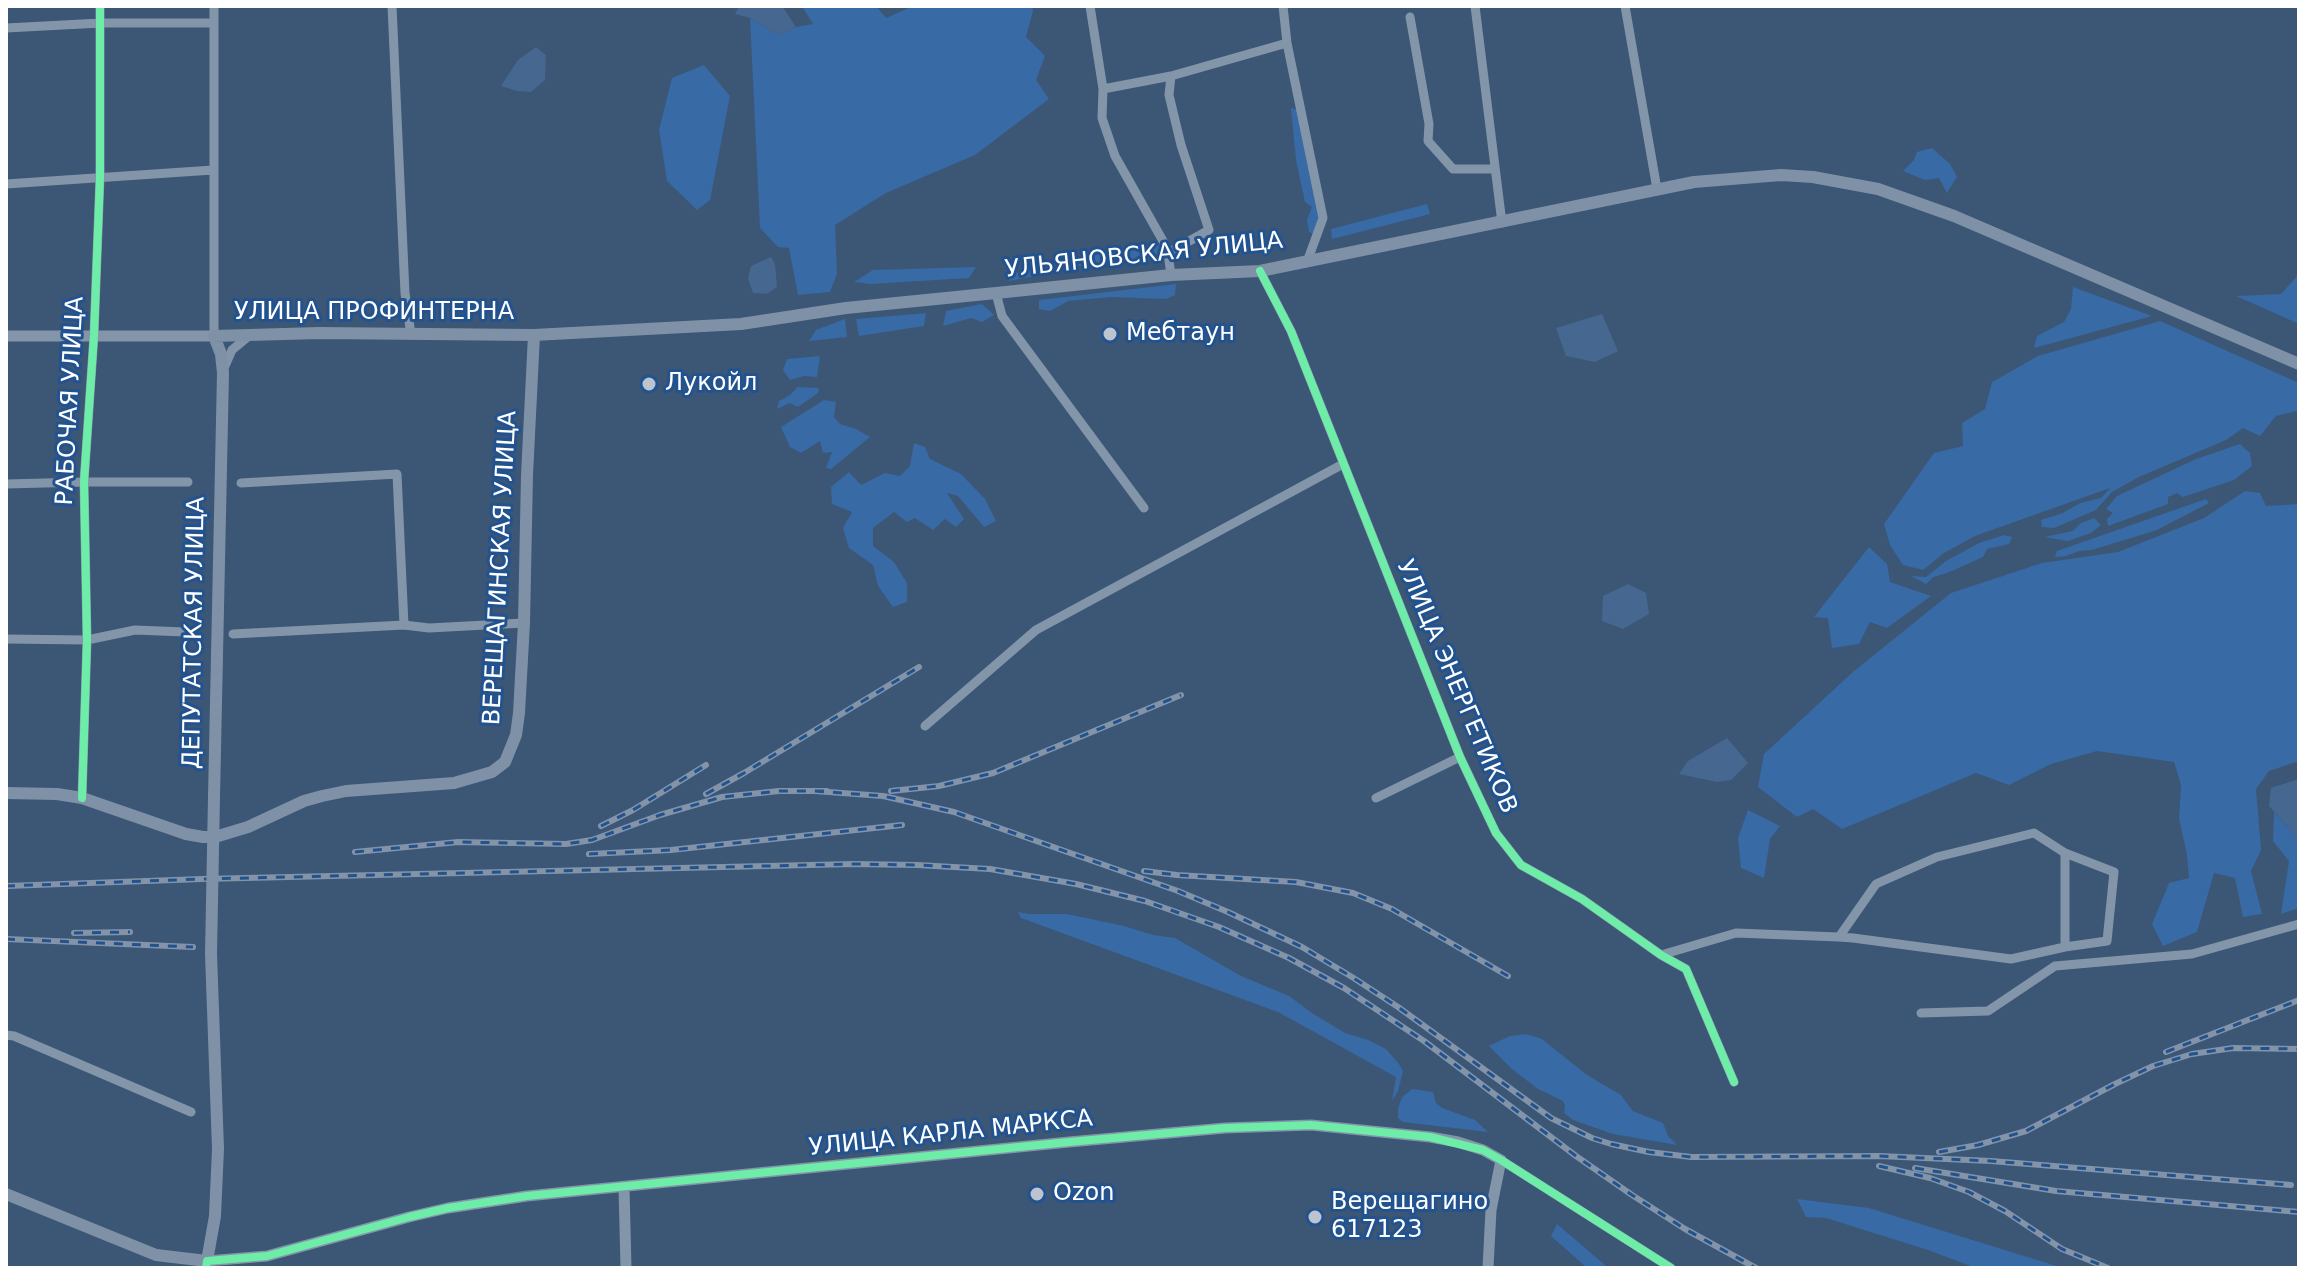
<!DOCTYPE html>
<meta charset="utf-8">
<style>
body{margin:0}
#map{position:relative;width:2305px;height:1274px;overflow:hidden;background:#3c5676;font-family:"DejaVu Sans",sans-serif}
canvas{display:block}
.frame{position:absolute;inset:0;border:8px solid #fff;pointer-events:none}
</style>
<div id="map">
<canvas width="2305" height="1274"></canvas>
<div class="frame"></div>
</div>
<script>
const ctx = document.querySelector('canvas').getContext('2d');
ctx.lineJoin = 'round';
function paint(path, color) {
  ctx.fillStyle = color;
  ctx.fill(path, 'evenodd');
}
function poly(rows) {
  const path = new Path2D();
  for (const r of rows) {
    path.moveTo(r[0], r[1]);
    for (let i = 2; i < r.length; i += 2) path.lineTo(r[i], r[i + 1]);
  }
  return path;
}
function strokePath(path, color, width, dash) {
  ctx.strokeStyle = color;
  ctx.lineWidth = width;
  ctx.lineCap = dash ? 'butt' : 'round';
  ctx.setLineDash(dash || []);
  ctx.stroke(path);
}
function label(font, color, halo, rows, align = 'center') {
  ctx.font = font + ' "DejaVu Sans",sans-serif';
  ctx.lineWidth = 6;
  ctx.setLineDash([]);
  ctx.textBaseline = 'middle';
  ctx.strokeStyle = halo;
  ctx.fillStyle = color;
  for (const [text, x, y, turn = 0] of rows) {
    ctx.save();
    ctx.translate(x, y);
    ctx.rotate((+turn || 0) * Math.PI / 180);
    ctx.textAlign = isNaN(turn) ? turn : align;
    if (halo) ctx.strokeText(text, 0, 0);
    ctx.fillText(text, 0, 0);
    ctx.restore();
  }
}
paint(poly([
 [802,6,876,6,886,18,913,6,1032,6,1033,11,1026,37,1045,56,1036,80,1049,99,975,155,886,193,835,225,837,274,830,292,798,295,789,248,778,247,760,228,750,18,778,35,796,27,813,24],
 [704,65,730,96,710,200,697,210,667,181,659,130,672,78],
 [1291,108,1298,110,1319,213,1314,234,1309,232,1307,220,1312,207,1305,202,1296,160],
 [1932,148,1950,164,1957,177,1947,193,1939,178,1925,180,1903,171,1914,160,1917,152],
 [1427,204,1430,214,1332,239,1331,229],
 [1160,245,1162,259,1075,266,1081,257],
 [1042,262,1057,262,1063,271,1009,281,1010,273,1038,269],
 [976,267,969,278,871,284,854,282,873,270],
 [2299,274,2299,324,2236,296,2281,294],
 [1176,284,1175,295,1166,299,1112,297,1068,301,1050,311,1039,309,1039,300],
 [2073,287,2152,316,2034,348,2037,336,2064,322,2071,309],
 [982,304,994,315,982,322,971,318,943,326,946,311],
 [926,313,924,326,859,336,856,319],
 [845,319,847,337,809,341,816,330],
 [2160,321,2299,383,2297,411,2276,416,2260,436,2243,428,2226,440,2139,477,2112,492,2096,510,2054,528,2042,527,2041,520,2063,513,2080,503,2101,498,2110,488,1975,536,1944,553,1923,570,1903,565,1890,545,1884,524,1934,453,1963,446,1962,423,1985,409,1992,382,2038,356],
 [820,356,817,377,804,376,790,380,783,370,787,359],
 [798,387,819,388,818,393,798,407,790,403,777,409,779,401,790,395],
 [824,400,836,402,834,417,840,424,856,429,870,437,831,469,826,468,832,452,823,453,820,441,801,453,790,447,781,427],
 [914,443,925,447,930,459,961,474,985,499,996,521,984,527,958,496,947,493,964,519,956,527,945,519,933,530,915,518,907,522,894,512,873,528,873,546,894,562,907,583,907,602,893,607,878,586,873,565,849,548,843,528,852,512,832,504,831,487,849,472,861,485,885,473,900,476,910,466],
 [2240,444,2250,453,2252,466,2234,480,2183,497,2177,493,2168,497,2168,504,2108,526,2107,519,2113,513,2106,509,2117,496,2196,459],
 [2245,491,2260,493,2266,506,2299,504,2299,761,2269,771,2256,789,2261,850,2251,871,2262,914,2243,917,2235,878,2214,873,2197,932,2163,946,2152,924,2169,883,2189,878,2187,855,2179,818,2181,785,2174,762,2097,751,2051,764,2009,785,1976,773,1842,829,1813,809,1797,817,1758,787,1764,754,1854,671,1951,593,2042,563,2118,552,2204,518],
 [2206,499,2209,503,2157,530,2092,550,2079,551,2066,556,2055,557,2057,551],
 [2094,518,2101,525,2091,533,2068,541,2044,537,2073,531,2081,523],
 [2004,535,2012,537,2009,544,1987,549,1983,557,1947,573,1933,577,1926,584,1911,576,1926,577,1946,561,1979,543],
 [1869,547,1887,564,1890,582,1931,596,1887,628,1870,622,1859,644,1832,648,1828,618,1814,617],
 [1748,810,1780,826,1770,839,1764,878,1741,868,1738,838],
 [2274,812,2295,835,2299,836,2299,908,2281,914,2289,861,2273,841],
 [1018,912,1029,914,1067,914,1124,926,1153,935,1175,938,1241,976,1289,996,1312,1013,1345,1033,1368,1040,1386,1049,1399,1064,1403,1071,1398,1091,1392,1101,1396,1077,1278,1012,1021,918],
 [1526,1034,1542,1039,1587,1075,1621,1095,1633,1111,1663,1123,1668,1136,1677,1145,1613,1134,1573,1120,1564,1113,1565,1106,1563,1101,1538,1089,1512,1069,1489,1046,1510,1036],
 [1412,1089,1433,1092,1436,1103,1442,1108,1475,1120,1488,1132,1403,1122,1398,1118,1398,1109,1402,1097],
 [1797,1199,1869,1208,2063,1268,1976,1268,1928,1250,1826,1218,1806,1217],
 [1557,1224,1605,1265,1606,1268,1587,1268,1551,1236]
]), '#386aa5');
paint(poly([
 [739,6,782,6,796,27,778,35,750,18,735,14],
 [536,47,546,55,545,80,531,92,517,91,501,86,518,60],
 [771,257,775,264,777,287,767,294,753,293,748,278,751,266],
 [1602,314,1618,351,1595,362,1566,356,1556,328],
 [1628,584,1646,593,1649,614,1623,629,1602,621,1603,596],
 [1727,738,1748,763,1731,780,1717,782,1679,774,1688,761],
 [2299,779,2299,836,2295,835,2269,806,2271,788]
]), '#466790');
strokePath(poly([
 [392,6,405,293,411,335],
 [1090,6,1103,89,1102,118,1115,156,1163,241,1168,253,1171,275],
 [1283,6,1287,43,1323,218,1307,262],
 [1475,6,1502,223],
 [1625,6,1657,189],
 [1410,17,1429,124,1428,141,1453,169,1494,169],
 [6,28,101,23,214,23],
 [1103,89,1171,76,1287,43],
 [6,184,213,170],
 [1168,253,1209,230,1181,145,1169,95,1171,76],
 [1260,271,1291,331,1460,757,1496,833,1521,865,1582,899,1661,955,1686,969,1734,1082],
 [996,293,1002,316,1144,508],
 [214,336,214,6],
 [225,366,232,350,250,335],
 [241,483,397,474,404,625],
 [6,484,84,482,188,482],
 [233,634,404,625,429,628,524,623],
 [6,639,87,640,135,630,185,632],
 [925,726,1036,630,1343,464],
 [82,798,87,640,84,482,94,335,100,177,100,6],
 [1376,798,1460,757],
 [2065,947,2107,941,2114,872,2065,853],
 [1661,955,1736,933,1839,937,1853,938,2011,959,2065,947,2065,853,2034,833,1937,857,1876,884,1839,937],
 [1921,1013,1988,1011,2055,966,2192,954,2299,924],
 [6,1035,14,1036,191,1112],
 [1501,1160,1671,1268]
]), '#8396a9', 9);
strokePath(poly([
 [6,336,214,336],
 [624,1187,626,1268],
 [207,1261,267,1256,409,1217,448,1208,527,1196,1069,1142,1225,1128,1311,1125,1430,1137,1458,1142,1483,1150,1501,1160,1491,1210,1488,1268]
]), '#8396a9', 11);
strokePath(poly([
 [6,793,57,794,82,798,186,834,203,837,215,837,248,827,304,801,322,796,346,791,454,783,492,772,505,762,516,735,519,713,524,623,527,475,534,335],
 [214,797,223,373,221,354,214,336,319,333,534,335,741,324,846,308,996,293,1171,275,1260,271,1694,182,1781,175,1813,177,1878,189,1954,216,2299,364],
 [6,1194,156,1255,207,1261,215,1216,218,1149,211,954]
]), '#7f91a6', 12);
const rail = poly([
 [815,791,883,796,954,812,1178,891,1228,912,1302,947,1352,977,1398,1007,1551,1118,1592,1138,1611,1144,1649,1152,1691,1157,1879,1156,1991,1161,2291,1185],
 [891,791,939,786,993,773,1181,695],
 [706,794,744,773,919,667],
 [601,826,633,810,706,765],
 [355,852,458,842,566,844,592,840,660,815,722,797,779,791,827,791],
 [589,854,671,850,902,825],
 [1144,871,1177,875,1296,882,1353,893,1392,909,1508,976],
 [6,886,202,879,853,864,917,865,990,869,1076,884,1145,901,1219,927,1289,958,1344,988,1424,1041,1576,1156,1632,1195,1685,1229,1756,1268],
 [74,933,130,932],
 [6,939,193,947],
 [2166,1052,2299,1000],
 [1939,1152,1978,1145,2026,1131,2115,1084,2153,1066,2192,1054,2233,1048,2299,1049],
 [1879,1166,1930,1178,1969,1192,2005,1211,2062,1249,2108,1268],
 [1915,1168,2056,1191,2299,1212]
]);
strokePath(rail, '#8394a9', 6);
strokePath(rail, '#23538f', 3, [9]);
strokePath(poly([
 [211,954,214,797]
]), '#7f91a6', 12);
strokePath(poly([
 [1260,271,1291,331,1460,757,1496,833,1521,865,1582,899,1661,955,1686,969,1734,1082],
 [82,798,87,640,84,482,94,335,100,177,100,6],
 [206,1268,207,1261,267,1256,409,1217,448,1208,527,1196,1069,1142,1225,1128,1311,1125,1430,1137,1483,1150,1501,1160,1671,1268]
]), '#6deda7', 8);
for (const [x, y, r, color] of [
 [1110,334,8,"#bbc4cf"],
 [649,384,8,"#bbc4cf"],
 [1037,1194,8,"#bbc4cf"],
 [1315,1217,8,"#bbc4cf"]
]) {
  const dot = new Path2D();
  dot.arc(x, y, r, 0, 2 * Math.PI);
  ctx.fillStyle = color;
  ctx.fill(dot);
  strokePath(dot, '#23538f', 3);
}
label('24px', '#fff', '#23538f', [
 ["УЛЬЯНОВСКАЯ УЛИЦА",1144,256,-6],
 ["УЛИЦА ПРОФИНТЕРНА",374,313],
 ["РАБОЧАЯ УЛИЦА",71,401,-87],
 ["ВЕРЕЩАГИНСКАЯ УЛИЦА",501,568,-87],
 ["ДЕПУТАТСКАЯ УЛИЦА",195,633,-89],
 ["УЛИЦА ЭНЕРГЕТИКОВ",1456,687,67],
 ["УЛИЦА КАРЛА МАРКСА",951,1134,-6]
]);
label('24px', '#fff', '#23538f', [
 ["Мебтаун",1126,334],
 ["Лукойл",665,384],
 ["Ozon",1053,1194],
 ["Верещагино",1331,1203],
 ["617123",1331,1231]
], 'left');
</script>
